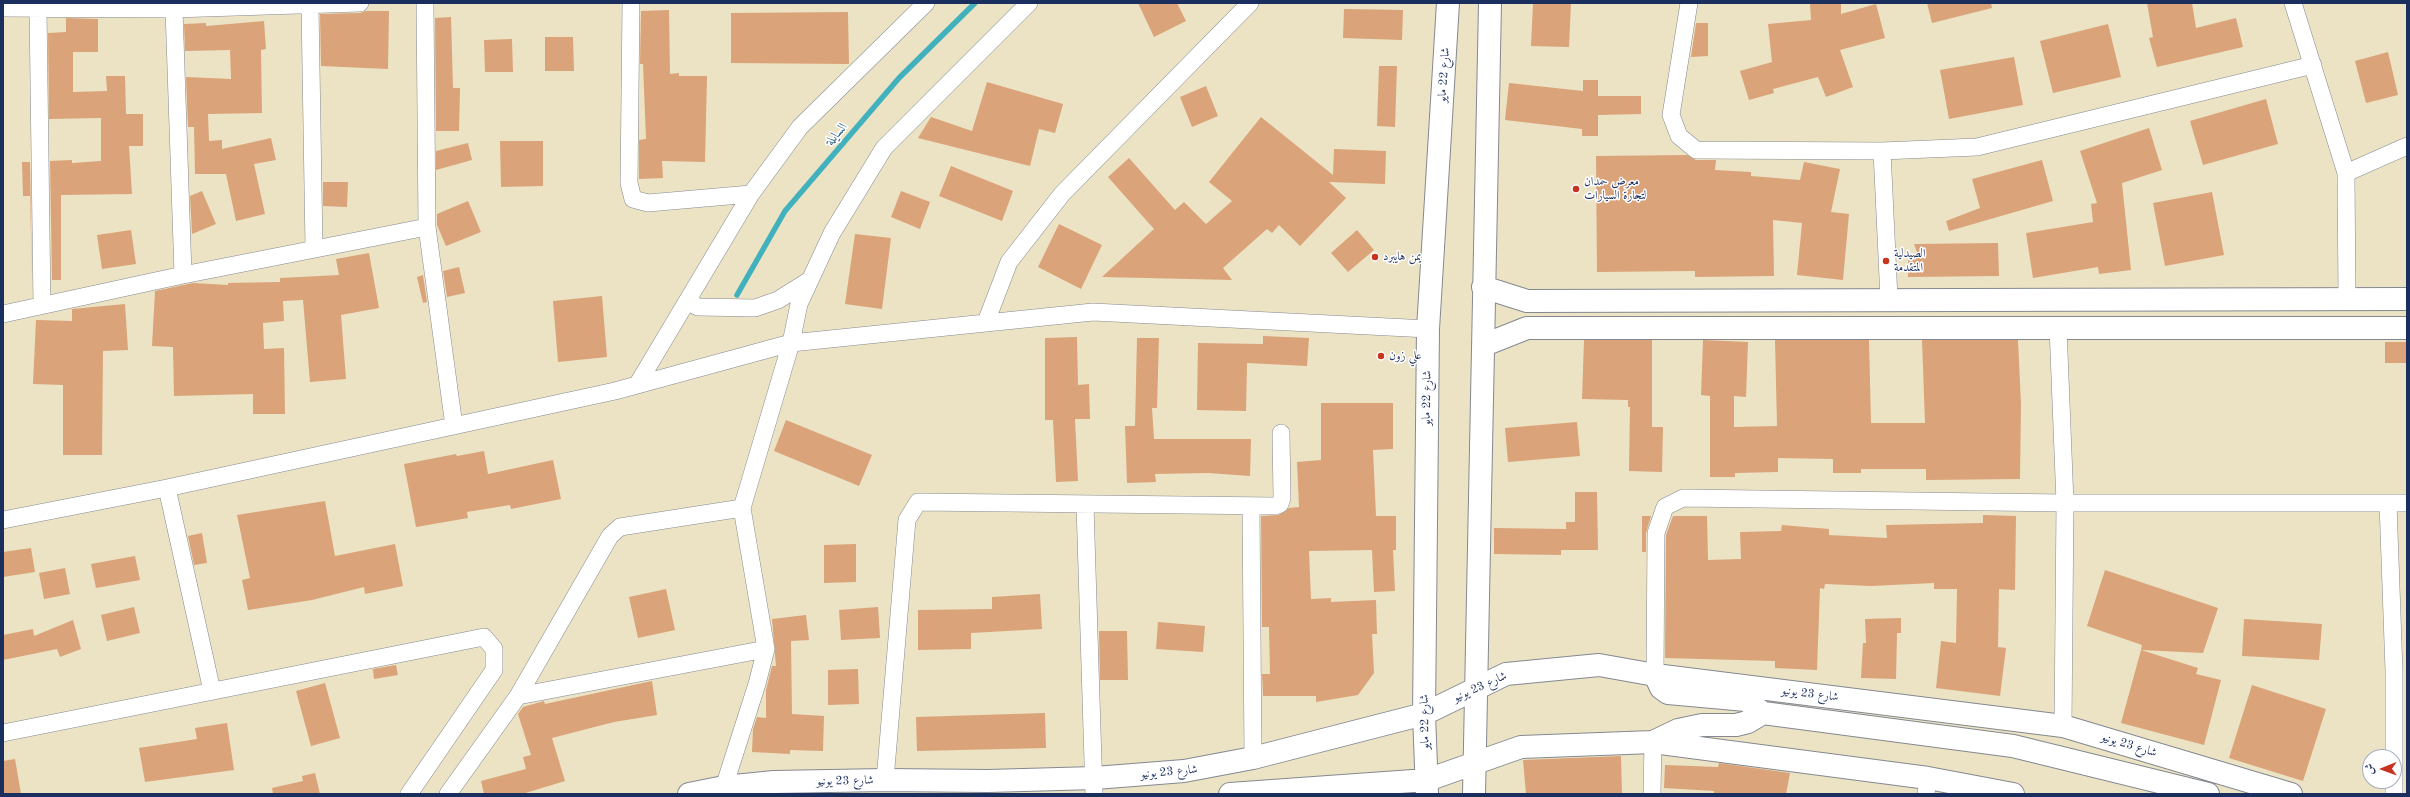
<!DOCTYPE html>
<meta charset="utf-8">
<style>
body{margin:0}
#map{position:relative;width:2410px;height:797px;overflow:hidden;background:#ece3c4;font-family:"Old Standard TT",Amiri,serif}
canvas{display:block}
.frame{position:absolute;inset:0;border:4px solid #1b2f5e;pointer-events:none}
.north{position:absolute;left:2362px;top:749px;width:40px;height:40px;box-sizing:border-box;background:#fff;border:1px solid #a4acbf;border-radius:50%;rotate:269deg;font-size:11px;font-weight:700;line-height:16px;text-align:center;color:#1b2f5e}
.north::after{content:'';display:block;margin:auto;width:14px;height:18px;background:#c8321e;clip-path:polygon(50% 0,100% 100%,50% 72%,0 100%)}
</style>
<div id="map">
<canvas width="2410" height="797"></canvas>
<div class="frame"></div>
<div class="north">ش</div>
</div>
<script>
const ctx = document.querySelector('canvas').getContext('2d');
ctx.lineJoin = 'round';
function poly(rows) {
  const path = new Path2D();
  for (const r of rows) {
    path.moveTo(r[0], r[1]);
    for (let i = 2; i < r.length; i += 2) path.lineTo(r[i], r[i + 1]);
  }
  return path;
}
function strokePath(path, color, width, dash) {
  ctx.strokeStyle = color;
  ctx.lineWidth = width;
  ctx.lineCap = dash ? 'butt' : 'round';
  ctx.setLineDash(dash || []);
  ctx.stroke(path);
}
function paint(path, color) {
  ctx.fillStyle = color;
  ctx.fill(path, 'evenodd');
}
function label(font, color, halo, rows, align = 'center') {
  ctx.font = font + ' "Old Standard TT",Amiri,serif';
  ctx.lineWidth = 3;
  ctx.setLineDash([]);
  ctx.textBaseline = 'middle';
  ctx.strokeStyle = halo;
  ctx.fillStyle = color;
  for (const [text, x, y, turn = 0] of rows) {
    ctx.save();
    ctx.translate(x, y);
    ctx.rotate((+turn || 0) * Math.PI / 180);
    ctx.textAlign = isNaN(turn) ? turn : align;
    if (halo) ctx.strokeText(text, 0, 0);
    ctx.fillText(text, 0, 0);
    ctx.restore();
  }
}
strokePath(poly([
 [737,295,785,211,899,78,975,3]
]), '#42b1be', 5.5);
paint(poly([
 [1138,3,1177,3,1186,21,1154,37],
 [1533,3,1571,3,1569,47,1531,46],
 [1810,3,1841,3,1841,14,1876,4,1885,38,1840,50,1853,87,1826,97,1818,77,1773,89,1774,93,1749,100,1740,71,1772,62,1768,24,1811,20],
 [1927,3,1991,3,1992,8,1932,23],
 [2147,3,2192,3,2196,28,2236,18,2243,47,2157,67,2149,38,2153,37],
 [1344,9,1403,10,1402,40,1343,38],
 [669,10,670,74,679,73,679,76,707,76,705,162,662,161,663,178,639,179,639,140,646,139,643,64,640,64,641,11],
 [366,11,389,11,388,69,321,66,320,14,360,13],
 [848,12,849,64,731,63,731,13],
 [451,17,453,88,460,88,459,131,436,131,435,18],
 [66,18,98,19,98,52,73,52,73,92,107,91,106,76,125,76,126,114,143,114,143,146,129,146,132,194,61,195,61,280,52,280,50,161,72,160,72,163,101,161,101,118,49,119,48,33,66,32],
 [264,21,266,49,261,50,262,113,208,114,209,141,222,140,222,149,271,138,276,160,254,164,265,214,236,221,226,174,195,174,194,127,188,127,186,77,231,79,230,50,185,51,184,24,206,23,206,26],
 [1696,23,1708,23,1708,56,1691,57],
 [2108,24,2121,77,2053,93,2040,41],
 [545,37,573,37,574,71,545,71],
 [512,39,513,72,485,72,484,40],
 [2388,52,2398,95,2366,103,2355,61],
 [2014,57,2023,105,1949,119,1940,70],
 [1379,66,1397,66,1395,127,1377,126],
 [1583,80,1598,80,1598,96,1641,96,1641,114,1598,115,1598,136,1582,136,1582,129,1505,120,1509,83,1583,91],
 [987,82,1063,104,1055,133,1039,129,1030,166,918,138,931,117,972,131],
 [1206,86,1218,116,1192,127,1180,97],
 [2266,99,2278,144,2203,165,2190,121],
 [1261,117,1333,175,1334,149,1386,151,1385,184,1329,182,1346,198,1300,246,1279,225,1272,233,1267,229,1223,268,1232,280,1102,277,1154,229,1108,177,1129,158,1175,210,1184,202,1206,224,1232,201,1209,182],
 [2149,128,2162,170,2122,183,2131,270,2099,274,2098,267,2033,278,2026,233,2093,222,2091,204,2097,203,2080,151],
 [500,141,543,141,543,186,501,187],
 [468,143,472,160,436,170,436,151],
 [1687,155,1696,160,1716,160,1715,170,1751,172,1751,176,1800,180,1804,162,1840,169,1831,212,1849,214,1843,280,1797,275,1802,223,1773,220,1774,276,1695,277,1695,271,1597,272,1596,156],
 [2042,160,2053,201,1949,231,1946,221,1980,208,1972,179],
 [22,162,30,162,32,280,30,196,23,196],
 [951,166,1013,191,1002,221,939,196],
 [323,182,348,182,347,207,323,206],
 [202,191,216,224,192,234,190,196],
 [901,191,930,202,920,229,891,217],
 [2212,192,2224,255,2165,266,2153,203],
 [468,201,481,232,446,246,437,225,437,214],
 [1059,224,1102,245,1081,289,1038,267],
 [131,230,136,264,102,269,97,235],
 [1357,230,1374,250,1348,272,1331,253],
 [855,234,891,238,882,309,845,304],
 [1998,243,1999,276,1908,277,1908,258,1919,258,1914,244],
 [369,253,379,308,341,315,346,379,310,382,303,300,283,301,284,321,263,323,264,349,284,348,285,414,253,414,253,394,174,396,173,347,152,346,155,291,193,283,228,285,228,283,280,282,280,278,339,275,336,259],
 [459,267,465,293,447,297,443,271],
 [423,275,427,302,423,303,417,277],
 [602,296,607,357,558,362,553,301],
 [125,304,128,350,103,351,102,455,63,455,63,385,33,384,36,320,72,321,72,309],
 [1263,336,1309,338,1307,366,1247,363,1246,411,1197,410,1198,343,1263,344],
 [1077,337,1078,385,1089,384,1090,419,1075,419,1078,481,1056,482,1053,420,1045,420,1045,338],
 [1137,338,1159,338,1157,408,1152,408,1154,439,1251,439,1250,476,1208,473,1155,474,1156,482,1127,483,1125,426,1135,426],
 [1584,340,1652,340,1652,427,1663,427,1662,472,1629,471,1630,407,1628,407,1628,400,1582,399],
 [1703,340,1748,342,1746,397,1734,396,1734,427,1777,426,1775,340,1869,340,1871,423,1925,423,1922,340,2018,340,2021,404,2020,479,1926,480,1926,469,1861,469,1861,473,1833,473,1833,459,1778,458,1778,472,1735,473,1735,477,1710,477,1710,396,1701,395],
 [2385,342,2407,342,2407,363,2385,363],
 [1321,403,1393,403,1393,449,1373,450,1376,516,1396,516,1396,550,1393,550,1395,591,1374,592,1372,550,1309,551,1311,599,1331,598,1331,602,1376,600,1377,634,1372,634,1374,673,1358,695,1316,702,1316,696,1263,696,1262,674,1270,674,1269,627,1262,627,1261,516,1278,515,1289,508,1299,507,1297,462,1321,460],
 [786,420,872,455,859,486,774,451],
 [1577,422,1580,456,1508,462,1505,428],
 [484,451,488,474,553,460,561,499,511,509,510,505,467,512,468,518,416,527,404,464,456,454,457,456],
 [1575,492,1597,492,1598,550,1561,550,1561,555,1494,554,1494,528,1566,529,1566,522,1575,522],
 [325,501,335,556,395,544,403,586,365,594,364,587,312,600,248,610,242,580,250,578,237,515],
 [1983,515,2016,516,2015,590,1999,589,1998,647,2006,648,2000,696,1936,688,1941,641,1956,643,1957,589,1934,589,1934,583,1871,586,1825,584,1824,589,1820,588,1817,670,1775,668,1775,661,1665,658,1666,535,1673,516,1707,516,1708,560,1741,559,1740,532,1781,531,1782,525,1829,529,1829,535,1887,538,1886,525,1983,523],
 [1642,516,1651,516,1646,533,1646,552,1642,552],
 [202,533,207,563,194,565,188,536],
 [856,544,856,582,824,583,824,545],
 [31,548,35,572,3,577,3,552],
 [135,556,140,580,96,588,91,564],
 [65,568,70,594,44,599,39,573],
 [2105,570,2218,608,2203,653,2141,650,2142,645,2087,626],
 [666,589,675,630,638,638,629,597],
 [1040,594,1042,629,971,633,971,649,918,650,918,610,992,609,992,597],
 [134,607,140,633,107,641,101,615],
 [878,607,880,638,841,640,839,610],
 [806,615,809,640,791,641,792,714,824,716,823,751,790,750,790,754,752,752,753,729,757,717,766,718,766,690,772,666,776,666,772,619],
 [1901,618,1901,633,1897,633,1896,679,1861,678,1863,643,1866,643,1865,619],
 [2244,619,2322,624,2319,660,2242,656],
 [73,620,81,649,60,657,57,649,3,660,3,635,33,629,34,636],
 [1158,622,1205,626,1203,652,1156,649],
 [1099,631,1127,631,1128,680,1100,680],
 [2141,650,2198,668,2196,674,2221,680,2204,745,2121,723],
 [396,665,398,675,374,679,373,669],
 [858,669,859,704,828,705,828,670],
 [652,681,657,715,614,722,552,738,565,781,522,794,484,794,481,781,526,769,523,757,531,755,518,714,523,707,544,701,545,704],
 [325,683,340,738,311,746,296,691],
 [2252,685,2326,709,2303,781,2229,758],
 [1045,713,1046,748,917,751,916,717],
 [227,723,234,770,145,782,139,748,197,739,195,728],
 [1621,756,1622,794,1526,794,1523,760],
 [15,759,21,794,3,794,3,761],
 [1719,763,1790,773,1786,794,1714,794,1714,791,1664,788,1665,765,1718,767],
 [315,773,320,794,273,794,272,788,303,781,302,776]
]), '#daa379');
const street = poly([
 [425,3,427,227,454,426],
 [631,3,629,183,633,199,648,203,751,194],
 [1689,3,1671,115,1679,136,1696,150,1882,151,1977,147,2313,65],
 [2293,3,2346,173,2347,299],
 [310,6,314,248],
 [3,8,174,9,360,3],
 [38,8,42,305],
 [174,9,183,275],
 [1882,151,1889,299],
 [2346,173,2407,146],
 [687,301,698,307,755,308,778,300,810,280],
 [3,314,183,275,427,227],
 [986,322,1009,262,1062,194,1250,3],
 [2058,327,2065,503,2063,726],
 [637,385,751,194,800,127,926,3],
 [167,488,212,691],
 [2388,503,2394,671,2394,794],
 [1085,505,1094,794],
 [1251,507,1253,758],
 [3,520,167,488,615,391,791,343,1093,312,1428,329],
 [1655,675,1656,533,1665,507,1683,498,2065,503,2407,503],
 [518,696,766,649],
 [3,733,484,637,494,649,494,670,409,794],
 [885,780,907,520,918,502,1275,506,1280,504,1282,498,1281,433],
 [724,787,757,684,766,649,742,508,791,343,799,304,832,233,884,148,1029,3],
 [448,794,518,696,610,536,620,527,742,508],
 [1652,794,1653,742],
 [1926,794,1928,778]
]);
const secondary = poly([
 [1483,287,1527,301,2407,299],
 [1484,345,1527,328,2407,328],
 [1655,675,1661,688,1668,693,1746,700,1763,713,2013,746,2208,794],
 [1653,742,1678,730,1702,725,1736,725,1748,722,1763,713],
 [1427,793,1424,714,1428,329,1448,3],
 [689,794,724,787,774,782,885,780,988,781,1095,778,1184,771,1253,758,1424,714,1506,674,1599,665,1655,675,2063,726,2291,794],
 [1230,794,1427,780,1521,747,1653,742,1928,778,2013,794],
 [1474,794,1490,3]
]);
strokePath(street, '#848991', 18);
strokePath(secondary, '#848991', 24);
strokePath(street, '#fff', 17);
strokePath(secondary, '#fff', 22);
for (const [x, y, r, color] of [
 [1576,189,4,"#c8321e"],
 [1375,257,4,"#c8321e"],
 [1886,261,4,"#c8321e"],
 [1381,356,4,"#c8321e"]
]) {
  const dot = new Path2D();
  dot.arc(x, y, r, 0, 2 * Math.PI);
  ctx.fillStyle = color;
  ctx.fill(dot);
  strokePath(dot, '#fff', 1.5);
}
label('12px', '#1b2f5e', '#fff', [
 ["شارع 22 مايو",1444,75,-86],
 ["شارع 22 مايو",1427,398,-89],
 ["شارع 23 يونيو",1480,687,-24],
 ["شارع 23 يونيو",1810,694,7],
 ["شارع 22 مايو",1425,722,-91],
 ["شارع 23 يونيو",2129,745,17],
 ["شارع 23 يونيو",1169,772,-5],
 ["شارع 23 يونيو",845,781,-1]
]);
label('12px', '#1b2f5e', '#fff', [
 ["معرض حمدان",1584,182],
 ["لتجارة السيارات",1584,196],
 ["الصيدلية",1894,254],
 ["المتقدمة",1894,268],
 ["يمن هايبرد",1383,257],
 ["علي زون",1389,356]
], 'left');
label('italic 13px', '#2b6384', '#fff', [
 ["السايلة",837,134,-49]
]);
</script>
